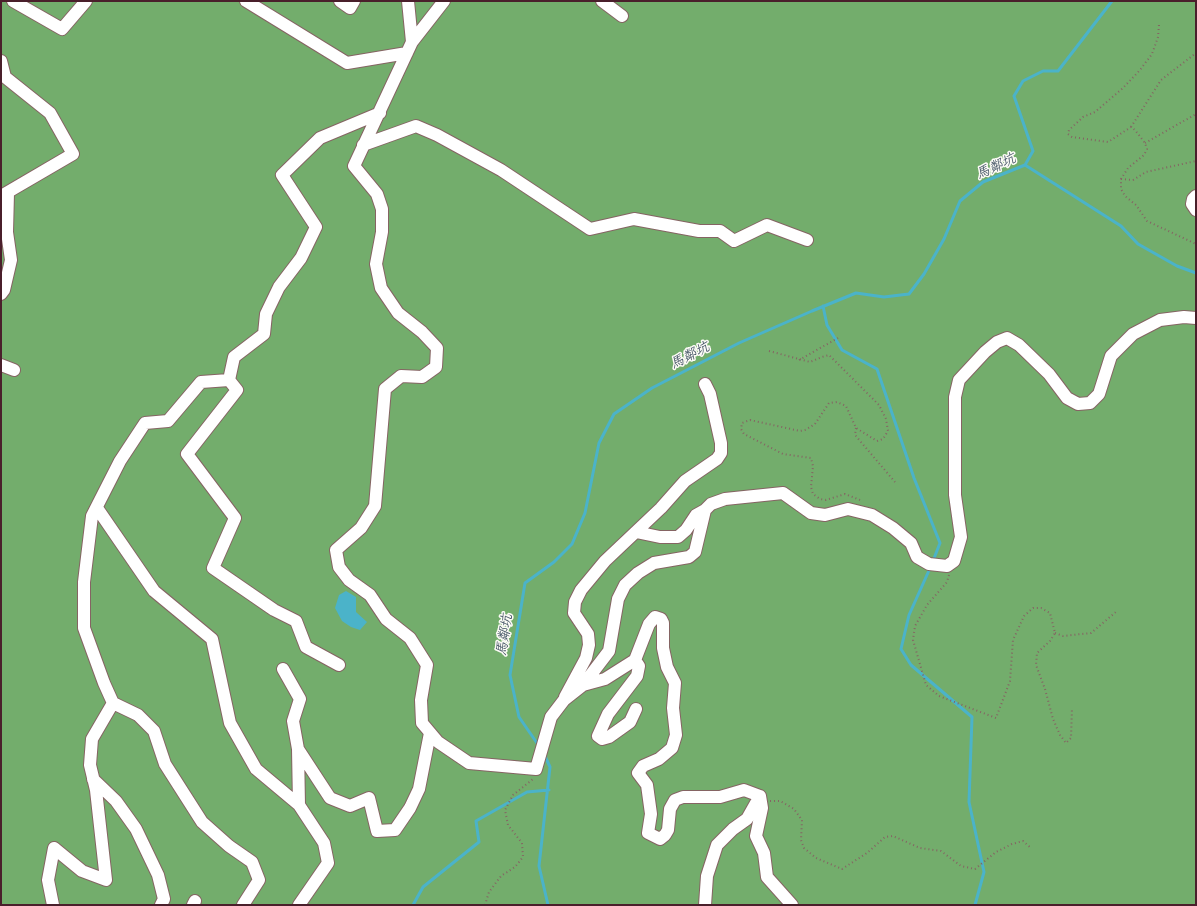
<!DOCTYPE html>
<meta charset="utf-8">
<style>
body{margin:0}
#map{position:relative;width:1197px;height:906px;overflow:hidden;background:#f2e5cb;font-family:Sriracha,sans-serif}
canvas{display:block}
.frame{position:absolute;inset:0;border:2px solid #4a1f2b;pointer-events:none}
</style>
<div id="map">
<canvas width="1197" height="906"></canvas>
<div class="frame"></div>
</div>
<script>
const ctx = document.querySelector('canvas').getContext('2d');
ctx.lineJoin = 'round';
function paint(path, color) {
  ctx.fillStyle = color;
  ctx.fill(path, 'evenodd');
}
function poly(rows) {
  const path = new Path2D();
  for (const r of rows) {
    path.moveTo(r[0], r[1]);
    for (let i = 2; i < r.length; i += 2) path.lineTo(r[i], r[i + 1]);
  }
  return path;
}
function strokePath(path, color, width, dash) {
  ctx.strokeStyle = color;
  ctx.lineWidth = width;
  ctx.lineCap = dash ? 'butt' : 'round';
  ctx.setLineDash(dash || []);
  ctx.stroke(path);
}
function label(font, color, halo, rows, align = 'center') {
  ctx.font = font + ' Sriracha,"LXGW WenKai TC",sans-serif';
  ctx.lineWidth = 3;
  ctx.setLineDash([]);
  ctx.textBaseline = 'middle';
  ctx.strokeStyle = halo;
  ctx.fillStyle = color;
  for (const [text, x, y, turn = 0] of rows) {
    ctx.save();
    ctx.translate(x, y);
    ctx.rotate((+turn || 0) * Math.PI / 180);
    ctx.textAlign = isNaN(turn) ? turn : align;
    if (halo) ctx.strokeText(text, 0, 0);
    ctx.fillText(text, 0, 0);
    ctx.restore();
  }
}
paint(poly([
 [1,1,1196,1,1196,905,1,905]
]), '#73ad6c');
paint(poly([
 [346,591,356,597,356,612,367,622,360,630,351,627,342,621,335,608,339,595]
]), '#4bb3c9');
strokePath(poly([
 [1025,165,1121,226,1138,244,1177,266,1196,273],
 [823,306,827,325,842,350,877,369,914,478,940,543,933,561],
 [931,566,909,615,901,649,911,665,972,717,969,802,984,872,975,905],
 [539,746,519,717,510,675,525,583,554,562,572,544,585,513,599,443,614,414,652,388,739,343,812,311,856,293,884,297,909,294,924,274,944,239,960,201,983,182,1025,165,1033,151,1014,96,1023,81,1043,71,1058,71,1112,1],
 [544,754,550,767,539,866,548,905],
 [413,905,423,887,479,842,476,821,527,792,549,790]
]), '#4bb3c9', 3);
const minor = poly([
 [13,1,62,29,86,1],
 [246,1,347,63,407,53],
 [340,1,350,8,354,1],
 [408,1,412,42],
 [444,1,412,42,354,166,377,194,382,209,382,232,376,264,381,288,398,313,422,332,437,348,436,367,422,377,401,376,385,389,375,506,361,528,336,550,339,567,349,580,370,595,386,619,410,638,427,665,421,700,422,723,438,742,469,763,536,769,551,717,564,700,583,685,609,651,618,599,625,585,638,573,654,563,689,557,695,552,705,510,711,504,725,499,783,493,811,513,825,515,848,509,872,515,893,528,911,543,917,557,929,564,947,566,954,561,961,537,955,495,955,397,959,380,985,352,997,342,1007,338,1019,345,1049,374,1067,398,1078,404,1090,403,1099,394,1111,356,1133,334,1160,320,1184,317,1196,318],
 [602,1,622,16],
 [1,61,5,77,50,113,73,154,1,196],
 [363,145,416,126,437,135,501,170,590,229,634,219,699,231,720,231,734,241,767,225,807,240],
 [1196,196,1193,199,1192,204,1196,210],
 [1,294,4,290,11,260,7,232,8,193],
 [1,365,14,370],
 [229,380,237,390,187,454,235,518,213,568,274,610,296,621,306,647,339,665],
 [97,508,154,591,212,639,230,723,256,769,299,805,324,843,328,863,299,905],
 [636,532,660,537,678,537,686,530,696,515,705,510],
 [635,660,639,666,637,676,608,714,598,736,602,739,609,737,630,722,636,709],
 [283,669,300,699,293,721,298,749,299,805],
 [583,685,605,679,635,660,649,624,655,617,661,619,663,623,663,648,667,667,675,683,673,708,676,735,672,748,659,759,643,766,638,773,647,785,651,814,648,833,660,839,665,835,668,830,670,809,675,800,683,797,720,797,744,790,760,796,747,819,733,829,717,845,707,876,705,905],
 [565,697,586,658,589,645,588,634,574,613,575,602,581,590,605,561,661,508,685,481,717,459,721,453,721,443,710,394,705,384],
 [113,703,138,715,154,731,165,764,202,822,229,846,252,862,259,880,243,905],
 [298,749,330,798,350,806,369,798,377,831,395,830,410,808,419,789,430,733],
 [93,779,116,801,136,829,158,875,164,899,161,905],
 [760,796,762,808,756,836,764,853,767,877,792,905],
 [53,905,48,880,54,848,82,871,106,880,96,790,90,765,92,739,113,703,104,683,84,628,84,582,92,516,120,461,145,423,168,421,201,382,229,380,234,357,264,334,266,314,279,287,301,258,316,227,282,175,320,138,380,113],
 [193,905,195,901]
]);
strokePath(minor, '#856463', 14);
strokePath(poly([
 [1159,25,1158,37,1152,54,1140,70,1123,88,1095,112,1083,117,1069,130,1068,134,1072,137,1108,142,1131,127,1135,130,1145,143,1147,149,1144,155,1128,168,1121,179,1121,189,1125,196,1136,205,1147,221,1196,244],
 [1131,127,1161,80,1196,53],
 [1145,143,1196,114],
 [1121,179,1133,180,1146,172,1196,161],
 [769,351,810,362,822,357,829,355,879,405,886,419,888,431,883,439,877,441,856,428,846,406,837,402,829,403,815,424,805,430,800,431,750,420,742,423,741,429,744,434,783,454,811,458,813,466,811,487,813,494,820,499,826,500,845,494,860,500],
 [799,360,838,338],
 [856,428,855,435,895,482],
 [949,575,947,582,927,605,915,626,913,640,926,685,939,696,996,718,1010,681,1013,640,1024,616,1033,608,1041,608,1050,613,1055,633,1050,641,1037,653,1036,665,1045,689,1053,719,1060,735,1066,743,1071,738,1072,708],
 [1055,633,1063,636,1091,633,1117,611],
 [770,801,780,801,794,809,802,820,801,840,804,848,816,858,842,869,867,853,885,837,893,836,920,848,941,851,961,866,975,869,996,852,1012,844,1023,841,1031,848],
 [485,905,489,892,501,876,515,867,523,857,522,843,508,825,505,810,513,795,533,779]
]), '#856463', 2, [1, 3]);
strokePath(minor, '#fff', 12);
label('italic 14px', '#4a5a6a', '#fdfcf7', [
 ["馬鄰坑",996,167,-25],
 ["馬鄰坑",690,356,-27],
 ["馬鄰坑",505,635,-81]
]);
</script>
